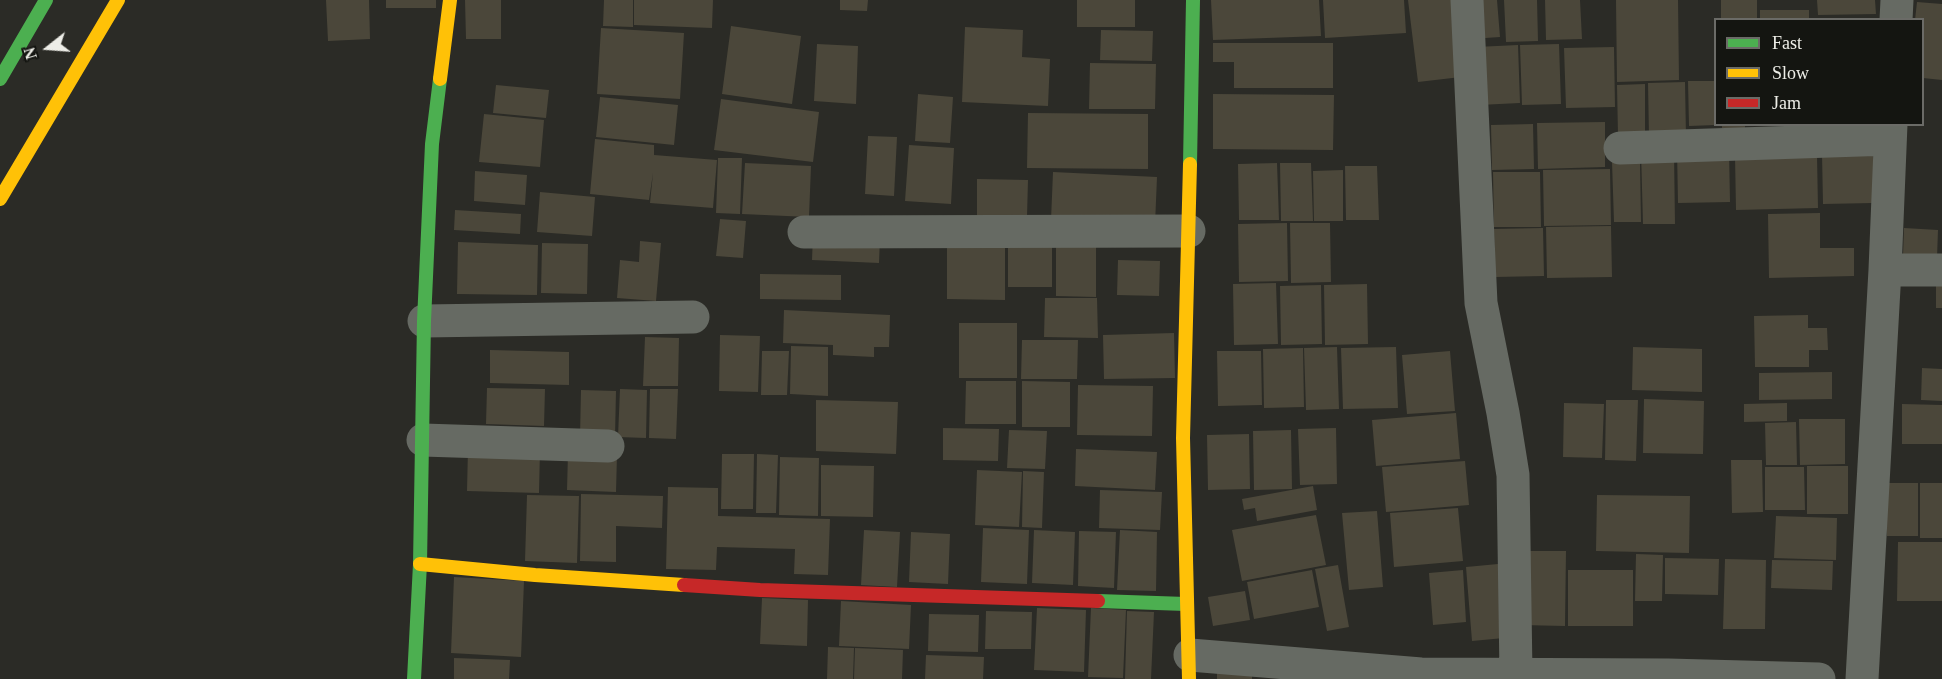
<!DOCTYPE html>
<style>
body{margin:0}
#map{position:relative;width:1942px;height:679px;overflow:hidden;background:#2b2b26;font-family:Georgia,serif}
canvas{display:block}
.legend{position:absolute;left:1714px;top:18px;width:210px;height:108px;box-sizing:border-box;background:#141511;border:2px solid #6b6b67;margin:0;padding:8px 10px;list-style:none;font-size:18px;color:#edede7}
.legend li{display:flex;align-items:center;gap:12px;height:30px}
.legend b{width:30px;border:2px solid #6b6b67}
.north{position:absolute;left:18px;top:18px;width:60px;height:60px;-webkit-text-stroke:4px #141511;paint-order:stroke;rotate:253deg;font-size:16px;font-weight:700;line-height:24px;text-align:center;color:#edede7}
.north::after{content:'';display:block;margin:auto;width:21px;height:27px;background:#edede7;clip-path:polygon(50% 0,100% 100%,50% 72%,0 100%)}
</style>
<div id="map">
<canvas width="1942" height="679"></canvas>
<ul class="legend">
<li><b style="height:8px;background:#4caf50"></b>Fast</li>
<li><b style="height:8px;background:#ffc107"></b>Slow</li>
<li><b style="height:8px;background:#c62828"></b>Jam</li>
</ul>
<div class="north">N</div>
</div>
<script>
const ctx = document.querySelector('canvas').getContext('2d');
ctx.lineJoin = 'round';
function paint(path, color) {
  ctx.fillStyle = color;
  ctx.fill(path, 'evenodd');
}
function poly(rows) {
  const path = new Path2D();
  for (const r of rows) {
    path.moveTo(r[0], r[1]);
    for (let i = 2; i < r.length; i += 2) path.lineTo(r[i], r[i + 1]);
  }
  return path;
}
function strokePath(path, color, width, dash) {
  ctx.strokeStyle = color;
  ctx.lineWidth = width;
  ctx.lineCap = dash ? 'butt' : 'round';
  ctx.setLineDash(dash || []);
  ctx.stroke(path);
}
paint(poly([
 [326,0,369,0,370,39,328,41],
 [386,0,436,0,436,8,386,8],
 [465,0,501,0,501,39,466,39],
 [604,0,633,0,633,27,603,26],
 [634,0,713,0,712,28,634,25],
 [840,0,868,0,867,11,840,10],
 [1077,0,1135,0,1135,27,1077,27],
 [1211,0,1319,0,1321,36,1213,40],
 [1323,0,1404,0,1406,33,1325,38],
 [1408,0,1452,0,1461,77,1418,82],
 [1469,0,1497,0,1500,37,1471,39],
 [1504,0,1537,0,1538,41,1506,42],
 [1545,0,1580,0,1582,39,1546,40],
 [1616,0,1678,0,1679,80,1617,82],
 [1721,0,1757,0,1757,20,1721,20],
 [1817,0,1875,0,1876,14,1818,15],
 [1917,2,1942,4,1942,80,1923,78,1923,20,1915,20],
 [1760,10,1809,10,1809,20,1760,20],
 [731,26,801,36,792,104,722,94],
 [965,27,1023,30,1022,57,1050,59,1048,106,962,102],
 [601,28,684,33,680,99,597,94],
 [1101,30,1153,31,1152,61,1100,60],
 [1213,43,1333,43,1333,88,1234,88,1234,62,1213,62],
 [817,44,858,46,856,104,814,101],
 [1559,44,1561,104,1522,105,1520,45],
 [1518,45,1520,103,1479,105,1476,47],
 [1614,47,1615,107,1566,108,1564,48],
 [1090,63,1156,64,1155,109,1089,109],
 [1688,81,1716,81,1716,125,1689,126],
 [1685,82,1686,136,1649,137,1648,83],
 [1645,84,1645,136,1618,136,1617,85],
 [496,85,549,90,546,118,493,113],
 [918,94,953,97,950,143,915,141],
 [1213,94,1334,95,1333,150,1213,149],
 [600,97,678,105,674,145,596,137],
 [721,99,819,112,813,162,714,150],
 [1028,113,1148,114,1148,169,1027,168],
 [484,114,544,120,540,167,479,162],
 [1605,122,1605,167,1538,169,1537,123],
 [1533,124,1534,169,1492,170,1491,125],
 [1722,124,1745,124,1745,128,1722,128],
 [868,136,897,137,894,196,865,194],
 [595,139,654,145,654,155,717,160,713,208,650,203,653,173,649,200,590,194],
 [909,145,954,148,951,204,905,201],
 [1729,149,1730,202,1678,203,1677,150],
 [1641,152,1674,152,1675,224,1643,224],
 [1822,154,1873,154,1873,203,1823,204],
 [1817,155,1818,208,1736,210,1735,156],
 [718,158,742,158,740,214,716,213],
 [1612,162,1640,162,1641,222,1614,222],
 [745,163,811,166,809,217,742,214],
 [1277,163,1279,220,1239,220,1238,164],
 [1280,163,1311,163,1313,221,1281,221],
 [1345,166,1377,166,1379,220,1346,220],
 [1610,169,1611,225,1544,226,1543,170],
 [1343,170,1343,221,1314,221,1313,171],
 [475,171,527,175,525,205,474,201],
 [1053,172,1157,177,1155,225,1051,220],
 [1493,172,1540,172,1541,227,1494,227],
 [977,179,1028,180,1027,217,977,216],
 [540,192,595,197,592,236,537,232],
 [455,210,521,214,520,234,454,230],
 [1820,213,1820,248,1854,248,1854,276,1769,278,1768,214],
 [720,219,746,221,743,258,716,256],
 [1287,223,1288,281,1239,282,1238,224],
 [1290,223,1330,223,1331,282,1291,283],
 [1611,226,1612,277,1547,278,1546,227],
 [1543,228,1544,276,1495,277,1494,229],
 [1904,228,1938,230,1937,258,1903,256],
 [813,234,880,238,879,263,812,260],
 [1008,237,1052,238,1052,287,1008,287],
 [947,238,1005,238,1005,300,947,299],
 [1056,240,1096,240,1096,297,1056,296],
 [640,241,661,243,656,301,617,298,620,260,639,262],
 [458,242,538,245,537,295,457,294],
 [542,243,588,244,587,294,541,293],
 [1118,260,1160,261,1159,296,1117,295],
 [760,274,841,275,841,300,760,299],
 [1936,274,1942,274,1942,308,1936,308],
 [1276,283,1278,344,1234,345,1233,284],
 [1367,284,1368,344,1325,345,1324,285],
 [1321,285,1322,344,1281,345,1280,286],
 [1045,298,1097,298,1098,338,1044,337],
 [784,310,890,315,889,347,874,347,874,357,833,355,833,345,783,343],
 [1808,315,1808,328,1827,328,1828,350,1809,350,1809,367,1755,367,1754,316],
 [959,323,1017,323,1017,378,959,378],
 [1174,333,1175,378,1104,379,1103,335],
 [720,335,760,336,758,392,719,391],
 [645,337,679,338,678,386,643,386],
 [1022,340,1078,340,1077,379,1021,379],
 [791,346,828,347,828,396,790,394],
 [1337,347,1339,409,1306,410,1304,348],
 [1396,347,1398,408,1343,409,1341,348],
 [1633,347,1702,349,1702,392,1632,390],
 [1303,348,1304,407,1264,408,1263,349],
 [490,350,569,352,569,385,490,383],
 [762,351,789,351,787,395,761,395],
 [1217,351,1261,351,1262,405,1218,406],
 [1450,351,1455,411,1407,414,1402,355],
 [1922,368,1942,369,1942,401,1921,400],
 [1832,372,1832,399,1759,400,1759,373],
 [966,381,1016,381,1016,424,965,424],
 [1022,381,1070,382,1070,427,1022,427],
 [1078,385,1153,386,1152,436,1077,435],
 [487,388,545,389,544,426,486,424],
 [620,389,647,390,646,438,618,437],
 [650,389,678,389,676,439,649,438],
 [581,390,616,391,615,437,580,437],
 [1644,399,1704,401,1703,454,1643,453],
 [816,400,898,402,896,454,816,451],
 [1606,400,1638,400,1636,461,1605,460],
 [1564,403,1604,404,1602,458,1563,457],
 [1787,403,1787,421,1744,422,1744,404],
 [1902,404,1942,405,1942,444,1902,444],
 [1456,413,1460,459,1376,466,1372,420],
 [1799,419,1845,419,1845,464,1800,465],
 [1796,422,1797,465,1766,465,1765,423],
 [943,428,999,429,998,461,943,460],
 [1336,428,1337,484,1300,485,1298,429],
 [1009,430,1047,431,1045,469,1007,468],
 [1291,430,1292,489,1254,490,1253,431],
 [1249,434,1250,489,1208,490,1207,435],
 [468,448,540,450,539,493,467,491],
 [1076,449,1157,452,1155,490,1075,486],
 [568,453,617,455,616,492,567,490],
 [722,454,754,454,753,509,721,509],
 [757,454,778,455,776,513,756,513],
 [780,457,819,458,818,516,779,515],
 [1731,460,1762,460,1763,512,1732,513],
 [1465,461,1469,505,1386,512,1382,467],
 [821,465,874,466,873,517,821,516],
 [1807,466,1848,466,1848,514,1807,514],
 [1765,467,1804,467,1805,510,1765,510],
 [977,470,1022,472,1019,527,975,525],
 [1023,471,1044,472,1042,528,1022,527],
 [1887,483,1918,483,1918,536,1887,536],
 [1920,483,1942,483,1942,538,1920,538],
 [1313,486,1317,510,1257,521,1255,508,1244,510,1242,499],
 [668,487,718,488,718,516,830,519,828,575,794,574,795,549,717,547,716,570,666,569],
 [1100,490,1162,492,1160,530,1099,528],
 [581,494,663,496,662,528,616,526,616,562,580,561],
 [527,495,579,496,577,563,525,561],
 [1597,495,1690,496,1689,553,1596,551],
 [1458,508,1463,561,1394,567,1390,513],
 [1377,511,1383,587,1349,590,1342,513],
 [1316,515,1326,565,1242,581,1232,530],
 [1776,516,1837,518,1836,560,1774,558],
 [983,528,1029,530,1027,584,981,582],
 [864,530,900,532,897,587,861,585],
 [1034,530,1075,532,1073,585,1032,583],
 [1120,530,1157,532,1156,591,1117,590],
 [1079,531,1116,532,1114,588,1078,586],
 [911,532,950,534,948,584,909,582],
 [1898,542,1942,542,1942,601,1897,601],
 [1522,551,1566,551,1565,626,1521,625],
 [1636,554,1663,555,1662,601,1635,601],
 [1665,558,1719,559,1718,595,1665,594],
 [1725,559,1766,560,1765,629,1723,629],
 [1772,560,1833,561,1832,590,1771,588],
 [1498,564,1504,638,1472,641,1466,567],
 [1338,565,1349,627,1327,631,1315,569],
 [1312,570,1319,607,1254,619,1247,582],
 [1463,570,1466,622,1433,625,1429,573],
 [1568,570,1633,570,1633,626,1568,626],
 [454,577,524,581,521,657,451,653],
 [1245,591,1250,620,1213,626,1208,597],
 [762,598,808,600,807,646,760,644],
 [841,601,911,605,909,649,839,646],
 [1037,608,1086,610,1084,672,1034,670],
 [1091,608,1126,610,1123,678,1088,677],
 [986,611,1032,612,1031,649,985,649],
 [1127,611,1154,612,1151,679,1125,679],
 [929,614,979,615,978,652,928,651],
 [828,647,854,648,853,679,827,679],
 [855,648,903,650,902,679,854,679],
 [926,655,984,657,983,679,925,679],
 [454,658,510,660,509,679,454,679],
 [1217,671,1252,672,1252,679,1217,679]
]), '#4b473a');
strokePath(poly([
 [1467,0,1481,303,1503,413,1513,475,1516,674],
 [1896,20,1897,0],
 [1620,148,1890,139],
 [804,232,1189,231],
 [1885,270,1942,270],
 [424,321,693,317],
 [423,440,608,446],
 [1190,655,1421,674,1668,675,1819,679],
 [1862,679,1885,270,1891,124]
]), '#666a63', 33);
strokePath(poly([
 [0,79,46,0],
 [1190,164,1193,0],
 [1098,601,1186,604],
 [414,679,420,564,424,321,432,144,440,79]
]), '#4caf50', 14);
strokePath(poly([
 [440,79,450,0],
 [0,199,118,0],
 [420,564,535,575,684,585],
 [1189,679,1183,438,1190,164]
]), '#ffc107', 14);
strokePath(poly([
 [684,585,760,590,1098,601]
]), '#c62828', 14);
</script>
